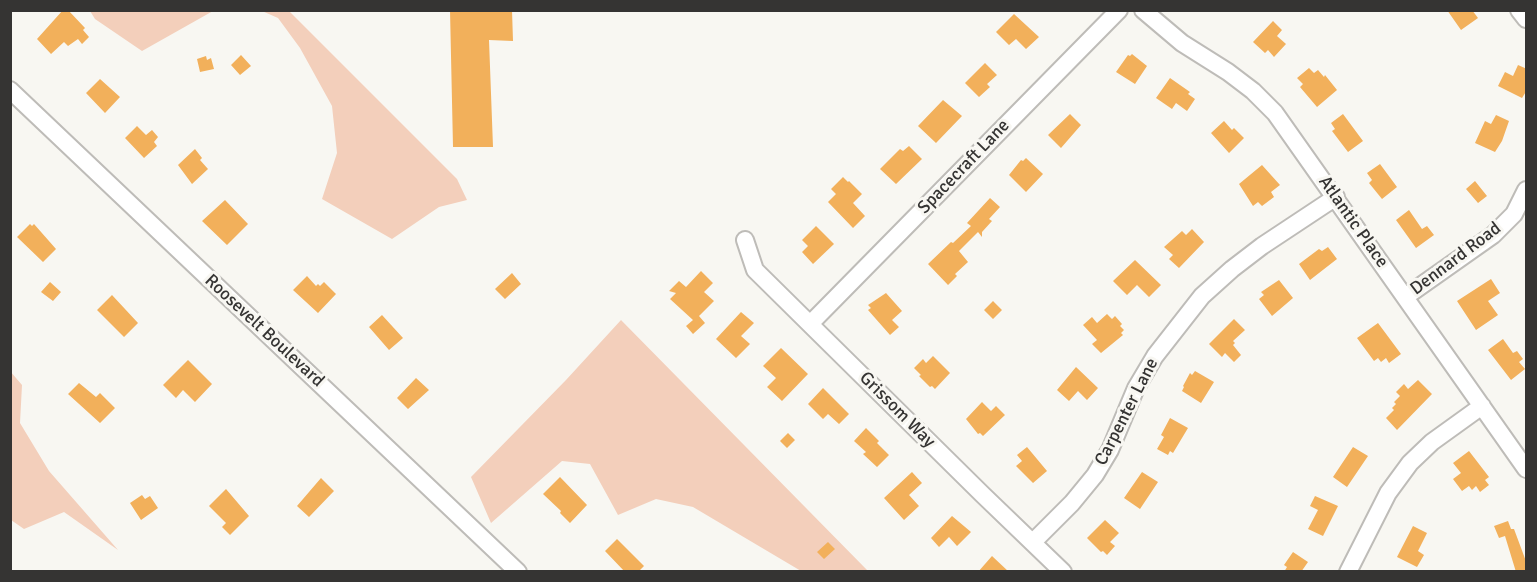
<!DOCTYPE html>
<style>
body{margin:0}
#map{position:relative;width:1537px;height:582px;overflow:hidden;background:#f8f7f2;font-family:Signika,sans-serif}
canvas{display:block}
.frame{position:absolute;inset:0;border:12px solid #353433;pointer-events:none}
</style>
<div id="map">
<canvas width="1537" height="582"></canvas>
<div class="frame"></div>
</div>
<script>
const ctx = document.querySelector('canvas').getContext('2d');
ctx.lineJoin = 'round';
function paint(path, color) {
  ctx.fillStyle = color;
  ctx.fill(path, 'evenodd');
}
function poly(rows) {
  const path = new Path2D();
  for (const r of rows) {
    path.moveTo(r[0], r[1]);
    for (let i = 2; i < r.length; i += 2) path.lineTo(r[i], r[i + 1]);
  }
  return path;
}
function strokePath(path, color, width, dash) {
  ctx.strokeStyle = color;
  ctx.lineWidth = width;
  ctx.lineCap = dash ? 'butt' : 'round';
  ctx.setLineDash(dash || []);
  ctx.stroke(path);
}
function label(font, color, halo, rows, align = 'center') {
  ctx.font = font + ' Signika,sans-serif';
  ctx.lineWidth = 6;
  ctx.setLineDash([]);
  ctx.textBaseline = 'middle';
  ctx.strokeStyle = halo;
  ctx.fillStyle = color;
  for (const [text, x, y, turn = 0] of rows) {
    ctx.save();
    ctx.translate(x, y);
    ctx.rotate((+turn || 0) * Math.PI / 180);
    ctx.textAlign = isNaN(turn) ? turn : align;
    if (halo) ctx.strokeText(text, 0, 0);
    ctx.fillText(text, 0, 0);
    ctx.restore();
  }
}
paint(poly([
 [90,11,213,11,142,51,95,19],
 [262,11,289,11,457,179,467,200,439,207,392,239,322,199,337,153,332,106,300,48,278,18],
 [621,320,868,571,801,571,693,507,656,499,618,515,590,464,562,461,491,523,471,477,566,380],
 [10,371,22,385,20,423,49,471,118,550,64,512,24,529,11,520]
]), '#f3cfbb');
paint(poly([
 [63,10,68,10,85,28,83,30,89,37,82,44,78,39,68,46,64,42,51,54,37,39],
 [450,10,512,10,513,41,489,40,493,147,453,147],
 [1447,10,1472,10,1478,18,1461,30],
 [1014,14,1039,37,1026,49,1016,39,1009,45,996,32],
 [1273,21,1282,30,1277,36,1286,44,1274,57,1268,50,1265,53,1253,42],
 [1132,54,1147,66,1135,84,1116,72,1128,55,1130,56],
 [241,55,251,66,240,75,231,65],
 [206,56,207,60,211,58,214,69,200,72,197,59],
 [985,63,997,75,987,84,990,87,979,97,965,83],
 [1518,65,1527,69,1527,90,1522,98,1498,86,1505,72,1513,76],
 [1309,68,1314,73,1318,70,1324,77,1325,75,1337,90,1317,107,1300,87,1303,84,1297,78],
 [1170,78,1190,92,1188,94,1195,99,1187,111,1176,103,1172,109,1156,98],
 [100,79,120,97,105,113,86,93],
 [943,100,962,116,936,143,918,126],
 [1070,114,1081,125,1061,148,1048,135],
 [1343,114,1363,141,1348,152,1332,131,1335,129,1331,123],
 [1496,115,1509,121,1502,141,1495,152,1475,143,1485,121,1491,124],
 [1224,121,1232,130,1234,128,1244,138,1229,153,1211,133],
 [137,126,146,135,152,130,158,137,154,142,157,146,144,158,125,138],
 [909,146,922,159,896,184,880,169,900,149,903,151],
 [195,149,202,158,200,160,208,169,192,184,178,165],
 [1026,158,1043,174,1026,192,1009,175,1021,160,1023,161],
 [1380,164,1397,187,1382,199,1369,183,1372,180,1367,173],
 [1262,165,1280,185,1271,192,1274,197,1262,206,1258,202,1253,206,1239,184],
 [843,177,848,182,849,181,862,194,853,203,865,216,853,228,828,202,836,194,831,189],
 [1475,181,1487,196,1478,203,1466,189],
 [990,198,1000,207,989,219,992,221,982,232,982,237,978,232,959,251,968,262,955,274,957,276,948,285,928,264,951,242,953,243,971,226,967,223],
 [225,200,248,224,227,245,202,221],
 [1409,210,1422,229,1427,226,1434,235,1416,248,1396,220],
 [30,224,32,226,34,224,56,249,43,262,17,237],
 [816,226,834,244,813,264,802,252,808,246,802,240],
 [1192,229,1204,242,1179,268,1169,259,1173,255,1164,247,1182,231,1186,235],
 [1328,247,1337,259,1310,280,1299,264,1319,249,1322,251],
 [1135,260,1161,285,1149,297,1137,285,1127,295,1113,281],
 [701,271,713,283,704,292,714,301,699,316,705,323,693,334,686,326,693,320,670,299,676,293,669,291,679,281,686,287],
 [512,273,521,284,505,299,495,289],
 [307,276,316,286,318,284,320,286,324,282,336,294,318,313,293,290],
 [1491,279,1500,293,1488,301,1498,315,1476,330,1457,301],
 [1279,280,1293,298,1272,316,1259,299,1264,295,1261,292],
 [50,282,61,292,53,301,41,292],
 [886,293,902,311,892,320,899,327,890,335,868,310,871,308,868,305],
 [112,295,138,323,124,337,97,310],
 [993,301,1002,310,993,319,984,310],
 [741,312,754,323,741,336,750,344,736,358,716,339],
 [1107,314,1112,319,1115,316,1122,324,1120,326,1124,330,1121,333,1123,335,1101,353,1092,344,1097,340,1083,325,1092,317,1097,323],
 [382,315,403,338,389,350,369,327],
 [1234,319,1245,330,1233,341,1235,343,1233,345,1241,355,1234,362,1225,353,1222,357,1209,344],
 [1378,323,1401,354,1389,363,1386,358,1381,362,1378,358,1374,361,1357,338],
 [1503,339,1513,353,1517,351,1523,359,1519,362,1525,369,1511,380,1488,350],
 [781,348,808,374,782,401,767,387,776,378,763,366],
 [933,356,950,373,935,389,932,386,930,387,919,376,921,375,914,368,923,359,926,363],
 [188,360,212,384,195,402,183,390,176,398,163,385],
 [1076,367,1098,388,1087,400,1078,391,1069,401,1057,390],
 [1195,371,1214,382,1201,403,1182,391,1184,387,1183,386,1190,373,1192,375],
 [416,378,429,390,408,409,397,398],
 [1418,380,1432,394,1397,430,1386,418,1394,410,1392,408,1396,404,1394,402,1400,396,1396,392,1404,384,1408,389],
 [79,383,96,397,100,393,115,408,100,423,68,394],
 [823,388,849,414,839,424,828,414,823,419,808,404],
 [982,402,991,411,996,406,1005,415,983,436,980,433,978,434,966,419],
 [1170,418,1188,428,1173,453,1170,451,1168,455,1157,449,1164,437,1161,435],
 [866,428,879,441,877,443,889,455,877,467,863,454,866,452,854,441],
 [788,433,795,440,787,448,780,441],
 [1027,447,1047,471,1033,483,1016,466,1022,461,1017,455],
 [1353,447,1368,456,1347,487,1333,477],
 [1469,451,1489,477,1485,480,1489,485,1480,492,1476,486,1472,490,1469,486,1462,491,1453,479,1461,473,1453,463],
 [912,472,922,483,909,495,919,506,904,520,884,498],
 [1142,472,1158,482,1140,509,1124,498],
 [560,477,587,505,570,523,560,513,561,511,543,494],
 [321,478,334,491,309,517,297,506],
 [226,489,249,516,230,535,222,527,226,523,209,506],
 [142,495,145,499,150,496,158,508,141,520,130,503],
 [1315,496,1338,506,1323,536,1308,529,1318,510,1310,506],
 [952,516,971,532,957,546,949,537,939,547,931,538],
 [1105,520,1119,533,1110,542,1115,546,1107,555,1103,551,1101,552,1087,538],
 [1508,521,1511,529,1514,529,1527,564,1527,570,1522,572,1516,572,1505,536,1499,538,1494,526],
 [1413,526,1427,533,1418,551,1424,555,1417,567,1397,557],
 [617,539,644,566,638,572,625,572,605,551],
 [828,542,835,549,824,559,817,552],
 [1293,552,1308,562,1301,572,1284,572,1287,567,1284,565],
 [992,556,1009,572,978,572]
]), '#f2b05b');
const minor = poly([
 [1143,10,1182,43,1228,72,1253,91,1275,113,1526,469],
 [1519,10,1526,19],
 [10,90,518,572],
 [745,240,755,270,983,495,1063,572],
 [1405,297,1493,235,1514,214,1526,190],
 [810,324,1119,10],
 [1033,542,1072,503,1095,475,1110,450,1136,388,1155,356,1202,296,1232,269,1262,246,1336,197],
 [1348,572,1388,493,1410,463,1432,442,1482,406]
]);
strokePath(minor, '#bebcb8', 20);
strokePath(minor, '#fff', 16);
label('18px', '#353433', '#f8f7f2', [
 ["Spacecraft Lane",964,167,-46],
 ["Atlantic Place",1353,222,55],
 ["Dennard Road",1456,259,-37],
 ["Roosevelt Boulevard",264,331,43],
 ["Grissom Way",897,410,45],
 ["Carpenter Lane",1127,412,-63]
]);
</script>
